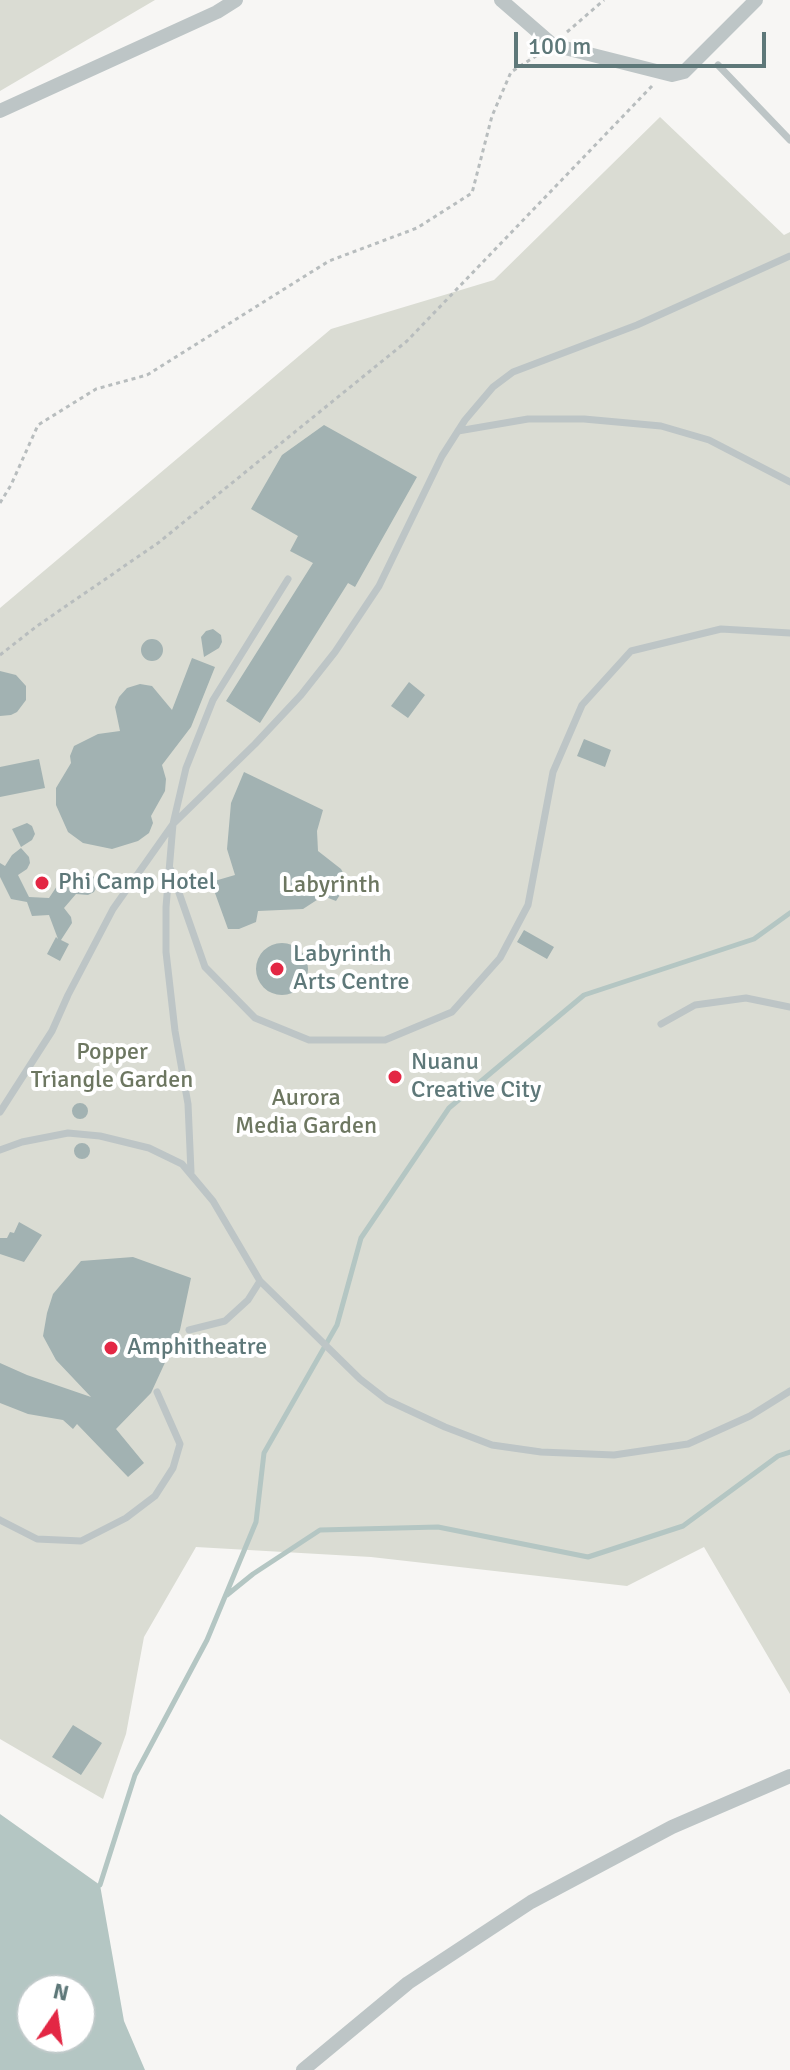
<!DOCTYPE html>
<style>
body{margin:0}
#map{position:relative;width:790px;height:2070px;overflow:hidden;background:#f7f6f4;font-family:Signika,sans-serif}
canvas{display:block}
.north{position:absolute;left:16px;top:1974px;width:80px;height:80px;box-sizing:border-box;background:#fff;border:2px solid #bfc9c9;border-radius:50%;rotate:13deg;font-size:22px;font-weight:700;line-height:32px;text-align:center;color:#5e7879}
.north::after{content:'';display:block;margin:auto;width:28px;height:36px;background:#e32744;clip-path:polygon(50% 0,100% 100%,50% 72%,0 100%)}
.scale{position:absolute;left:514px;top:32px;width:252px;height:36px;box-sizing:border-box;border:4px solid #5e7879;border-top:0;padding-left:10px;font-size:24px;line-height:28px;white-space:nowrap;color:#5e7879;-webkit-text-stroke:6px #fff;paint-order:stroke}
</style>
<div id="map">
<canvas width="790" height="2070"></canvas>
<div class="north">N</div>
<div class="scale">100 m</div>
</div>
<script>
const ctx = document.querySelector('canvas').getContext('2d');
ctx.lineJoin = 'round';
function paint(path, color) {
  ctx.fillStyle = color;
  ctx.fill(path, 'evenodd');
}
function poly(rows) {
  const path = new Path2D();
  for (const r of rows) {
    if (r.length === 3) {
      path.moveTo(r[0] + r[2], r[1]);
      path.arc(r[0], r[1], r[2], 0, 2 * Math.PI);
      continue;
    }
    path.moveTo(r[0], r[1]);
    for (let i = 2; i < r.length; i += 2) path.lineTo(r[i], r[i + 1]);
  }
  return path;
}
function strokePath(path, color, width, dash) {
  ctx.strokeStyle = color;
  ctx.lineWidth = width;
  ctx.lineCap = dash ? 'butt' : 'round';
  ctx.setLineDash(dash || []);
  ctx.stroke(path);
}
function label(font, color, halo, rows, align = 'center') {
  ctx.font = font + ' Signika,sans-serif';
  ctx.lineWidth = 8;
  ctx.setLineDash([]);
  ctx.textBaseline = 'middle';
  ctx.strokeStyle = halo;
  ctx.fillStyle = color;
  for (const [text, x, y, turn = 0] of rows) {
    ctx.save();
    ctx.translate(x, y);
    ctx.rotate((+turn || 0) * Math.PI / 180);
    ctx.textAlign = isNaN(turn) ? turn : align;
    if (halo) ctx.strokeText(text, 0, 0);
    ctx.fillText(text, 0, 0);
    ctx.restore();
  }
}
paint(poly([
 [0,0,155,0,0,91],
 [660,117,784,235,790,232,790,1694,704,1547,627,1586,371,1557,196,1547,144,1637,126,1734,103,1799,0,1739,0,608,331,329,494,280]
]), '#dadcd3');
paint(poly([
 [0,1814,100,1885,124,2021,145,2070,0,2070],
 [32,1990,80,1990,80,2038,32,2038]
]), '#b4c6c3');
strokePath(poly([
 [227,1595,253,1574,320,1530,438,1527,588,1557,683,1526,778,1456,790,1452],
 [100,1885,135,1775,207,1640,256,1522,264,1453,337,1325,361,1238,449,1108,584,995,754,939,790,913]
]), '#b4c6c3', 5);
paint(poly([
 [324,425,417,477,355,587,348,583,260,723,226,701,313,563,290,551,298,536,251,509,282,455],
 [213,629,221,635,222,642,219,648,204,657,201,637,206,631],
 [152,650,11],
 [192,658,215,667,191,727,162,765,166,779,165,791,151,816,153,823,149,833,138,841,112,849,83,843,68,832,56,805,56,788,71,763,70,756,74,746,98,734,120,731,115,707,119,697,127,688,140,684,152,686,172,710],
 [0,671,16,675,26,686,26,700,17,712,11,715,0,716],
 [409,682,425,695,408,718,391,706],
 [584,739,611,750,605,767,577,756],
 [39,759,45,788,0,797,0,767],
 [244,772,323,810,317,831,318,851,341,869,348,882,336,901,323,896,303,909,258,911,256,922,239,929,228,929,211,882,235,875,227,849,231,803],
 [27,823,32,826,35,834,32,840,21,847,12,829],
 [21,848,29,857,30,863,27,869,18,875,29,897,49,898,57,886,73,888,80,878,86,875,92,875,96,880,97,886,94,892,88,895,76,894,64,908,71,917,72,923,61,940,69,944,60,961,47,954,56,937,58,939,49,915,32,916,27,902,11,899,0,877,0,863,5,866,12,855],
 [524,930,554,947,547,959,517,942],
 [282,969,26],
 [80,1111,8],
 [82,1151,8],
 [19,1222,42,1235,24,1262,0,1254,0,1238,7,1238,10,1232,14,1233],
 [133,1257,191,1278,180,1330,151,1393,116,1429,144,1463,128,1477,77,1424,73,1429,63,1420,28,1414,0,1403,0,1363,27,1375,91,1397,56,1360,43,1336,47,1313,53,1294,81,1261],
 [73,1725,102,1743,81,1775,52,1757]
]), '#a2b2b2');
strokePath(poly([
 [567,32,604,0],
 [0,503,11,485,38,425,96,389,147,375,329,261,417,228,472,193,492,116,511,72,539,54],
 [0,655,37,626,158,543,407,341,652,86]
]), '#b8bdbe', 3, [4, 4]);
strokePath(poly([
 [718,65,790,140],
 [458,431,528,419,584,419,661,426,709,440,790,482],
 [171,870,205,967,255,1018,309,1040,385,1040,452,1012,500,958,528,905,553,772,582,705,631,651,721,629,790,633],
 [661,1024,695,1005,746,998,790,1007],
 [0,1112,52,1031,68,995,113,909,173,824,255,744,301,695,335,652,379,586,442,456,465,420,493,387,513,372,637,325,790,256],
 [0,1150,22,1142,68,1133,100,1136,149,1148,182,1164,213,1201,260,1281,360,1379,387,1400,445,1427,492,1445,541,1452,614,1455,688,1444,750,1416,790,1391],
 [191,1172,188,1104,175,1031,166,952,166,907,173,824,186,768,213,700,288,579],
 [189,1330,225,1321,248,1300,260,1281],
 [0,1520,37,1539,81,1541,126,1518,155,1496,173,1468,180,1444,157,1392]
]), '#bdc5c6', 7);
strokePath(poly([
 [501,0,553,45,672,75,684,72,756,0],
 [0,111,217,12,236,0],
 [303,2070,408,1983,531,1902,672,1827,790,1776]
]), '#bdc5c6', 14);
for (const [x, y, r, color] of [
 [42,883,8,"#e32744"],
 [277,969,8,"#e32744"],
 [395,1077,8,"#e32744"],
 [111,1348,8,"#e32744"]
]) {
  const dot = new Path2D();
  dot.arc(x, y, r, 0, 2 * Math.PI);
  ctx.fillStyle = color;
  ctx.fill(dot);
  strokePath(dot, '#fff', 3);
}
label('24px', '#5e7879', '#fff', [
 ["Phi Camp Hotel",58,883],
 ["Labyrinth",293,955],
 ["Arts Centre",293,983],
 ["Nuanu",411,1063],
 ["Creative City",411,1091],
 ["Amphitheatre",127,1348]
], 'left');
label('24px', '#6d7761', '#fff', [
 ["Labyrinth",331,886],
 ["Popper",112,1053],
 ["Triangle Garden",112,1081],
 ["Aurora",306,1099],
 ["Media Garden",306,1127]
]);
</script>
